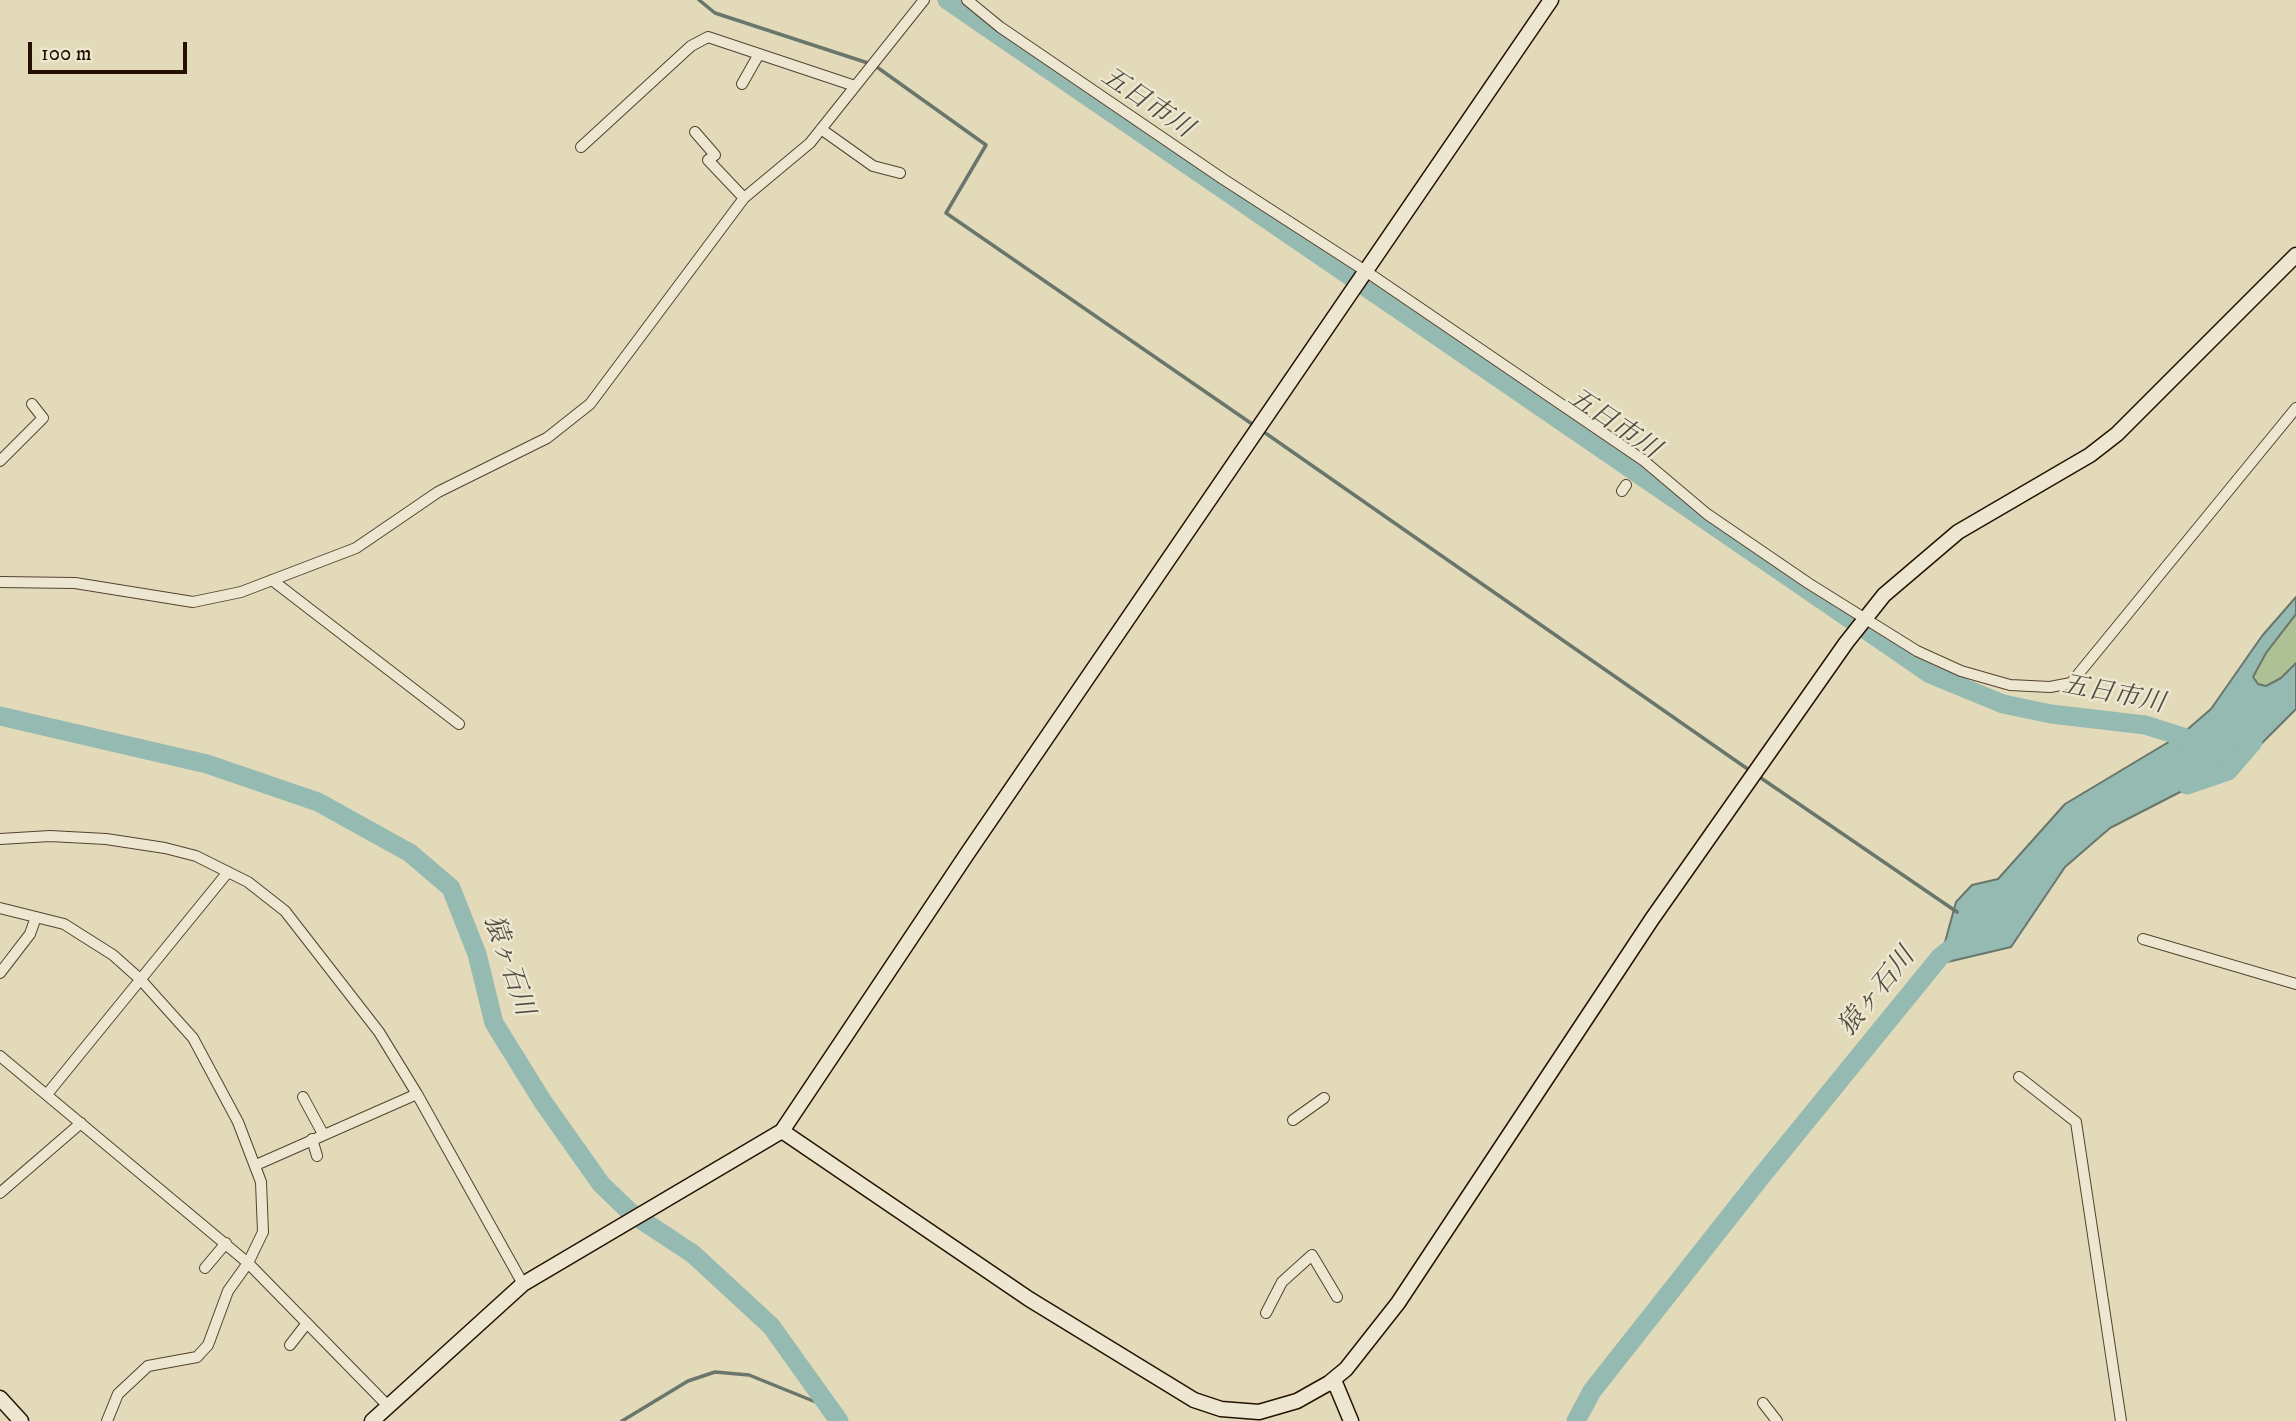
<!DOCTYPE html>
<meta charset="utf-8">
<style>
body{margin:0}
#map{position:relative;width:2296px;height:1421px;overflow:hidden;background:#e3dab9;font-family:"IM FELL DW Pica",serif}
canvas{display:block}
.scale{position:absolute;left:28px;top:42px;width:159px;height:32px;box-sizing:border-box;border:4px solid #261000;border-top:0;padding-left:9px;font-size:21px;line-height:24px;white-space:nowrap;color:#261000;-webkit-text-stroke:5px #ede7d2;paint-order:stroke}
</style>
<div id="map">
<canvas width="2296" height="1421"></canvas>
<div class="scale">100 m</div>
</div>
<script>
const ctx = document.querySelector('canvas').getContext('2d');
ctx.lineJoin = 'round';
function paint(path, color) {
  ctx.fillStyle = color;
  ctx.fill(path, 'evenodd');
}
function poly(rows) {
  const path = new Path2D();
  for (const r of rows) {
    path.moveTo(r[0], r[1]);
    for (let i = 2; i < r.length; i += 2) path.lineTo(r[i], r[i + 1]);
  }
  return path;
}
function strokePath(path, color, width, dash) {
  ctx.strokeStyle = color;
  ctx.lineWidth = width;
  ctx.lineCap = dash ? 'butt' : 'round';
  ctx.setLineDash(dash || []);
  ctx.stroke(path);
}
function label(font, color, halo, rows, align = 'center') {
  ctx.font = font + ' "IM FELL DW Pica","Noto Serif JP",serif';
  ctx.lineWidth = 5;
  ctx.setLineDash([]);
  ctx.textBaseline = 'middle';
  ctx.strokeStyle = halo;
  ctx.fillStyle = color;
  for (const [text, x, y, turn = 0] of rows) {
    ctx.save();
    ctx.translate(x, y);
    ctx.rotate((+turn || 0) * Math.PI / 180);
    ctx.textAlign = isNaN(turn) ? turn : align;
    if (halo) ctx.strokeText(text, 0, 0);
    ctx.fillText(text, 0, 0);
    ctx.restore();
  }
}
paint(poly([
 [2296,614,2296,663,2281,678,2266,686,2258,684,2253,677,2266,653]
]), '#aec194');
const water = poly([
 [2296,597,2296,614,2266,653,2253,677,2258,684,2266,686,2281,678,2296,663,2296,709,2258,747,2217,773,2110,828,2065,867,2011,947,1939,964,1956,902,1972,885,1998,879,2065,804,2182,734,2211,709,2262,636,2296,597]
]);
paint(water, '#95bab2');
strokePath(water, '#69766b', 2);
strokePath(poly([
 [699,0,715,13,874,65,986,145,946,213,1255,426],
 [1261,430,1752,772],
 [1758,776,1957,912],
 [622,1421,688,1381,715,1372,749,1375,833,1409]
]), '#69766b', 3.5);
strokePath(poly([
 [947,0,1930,674,2003,704,2051,714,2145,725,2196,741,2204,738],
 [0,716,207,764,318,802,410,853,451,888,477,954,494,1023,543,1102,601,1184,631,1213,693,1254,771,1326,839,1421],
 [2187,785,2228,771,2253,742],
 [1576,1421,1592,1391,1760,1178,1940,957,1962,940]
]), '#95bab2', 19);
const street = poly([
 [967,0,1000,27,1223,179,1367,272,1643,460,1707,514,1808,583,1917,651,1961,671,2010,685,2050,687,2071,683,2296,408],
 [742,84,759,54],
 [821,129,873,166,900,173],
 [695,132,715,155,708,160,744,198],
 [581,147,691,46,708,37,855,86],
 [0,461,43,418,32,404],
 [1622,491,1626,485],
 [272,580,459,724],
 [0,582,75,583,193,602,241,592,356,548,438,492,547,438,590,404,744,198,810,143,924,0],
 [0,839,50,836,106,839,165,848,196,856,248,882,285,911,379,1032,417,1094,523,1284],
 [0,908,64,924,113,955,141,980,193,1038,238,1122,261,1182,263,1232,248,1263,228,1291,208,1345,197,1357,148,1366,118,1394,107,1421],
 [2143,939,2296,984],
 [0,973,30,934,36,917],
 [0,1056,248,1263,389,1407],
 [2019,1077,2076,1122,2121,1421],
 [48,1093,228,872],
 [303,1097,323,1134],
 [1293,1120,1324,1098],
 [312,1139,317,1156],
 [256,1165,417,1094],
 [0,1193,81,1123],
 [205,1268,226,1243],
 [1266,1313,1282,1282,1312,1255,1337,1297],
 [290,1345,307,1323],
 [1763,1403,1777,1421]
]);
const secondary = poly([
 [782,1131,1029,1299,1194,1400,1221,1409,1259,1412,1297,1401,1329,1383,1346,1369,1398,1303,1652,919,1846,643,1884,595,1958,532,2090,455,2117,434,2296,255],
 [1329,1383,1336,1385,1351,1421],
 [0,1398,21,1421],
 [372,1421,523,1284,782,1131,967,854,1551,0]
]);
strokePath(street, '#55422e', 12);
strokePath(secondary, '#261000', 17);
strokePath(street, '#ede7d2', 10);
strokePath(secondary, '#ede7d2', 14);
label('italic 26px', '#4d4c3e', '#ede7d2', [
 ["五日市川",1146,104,34],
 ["五日市川",1613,425,34],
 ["五日市川",2113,696,11],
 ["猿ヶ石川",507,966,71],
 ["猿ヶ石川",1878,993,-51]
]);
</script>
